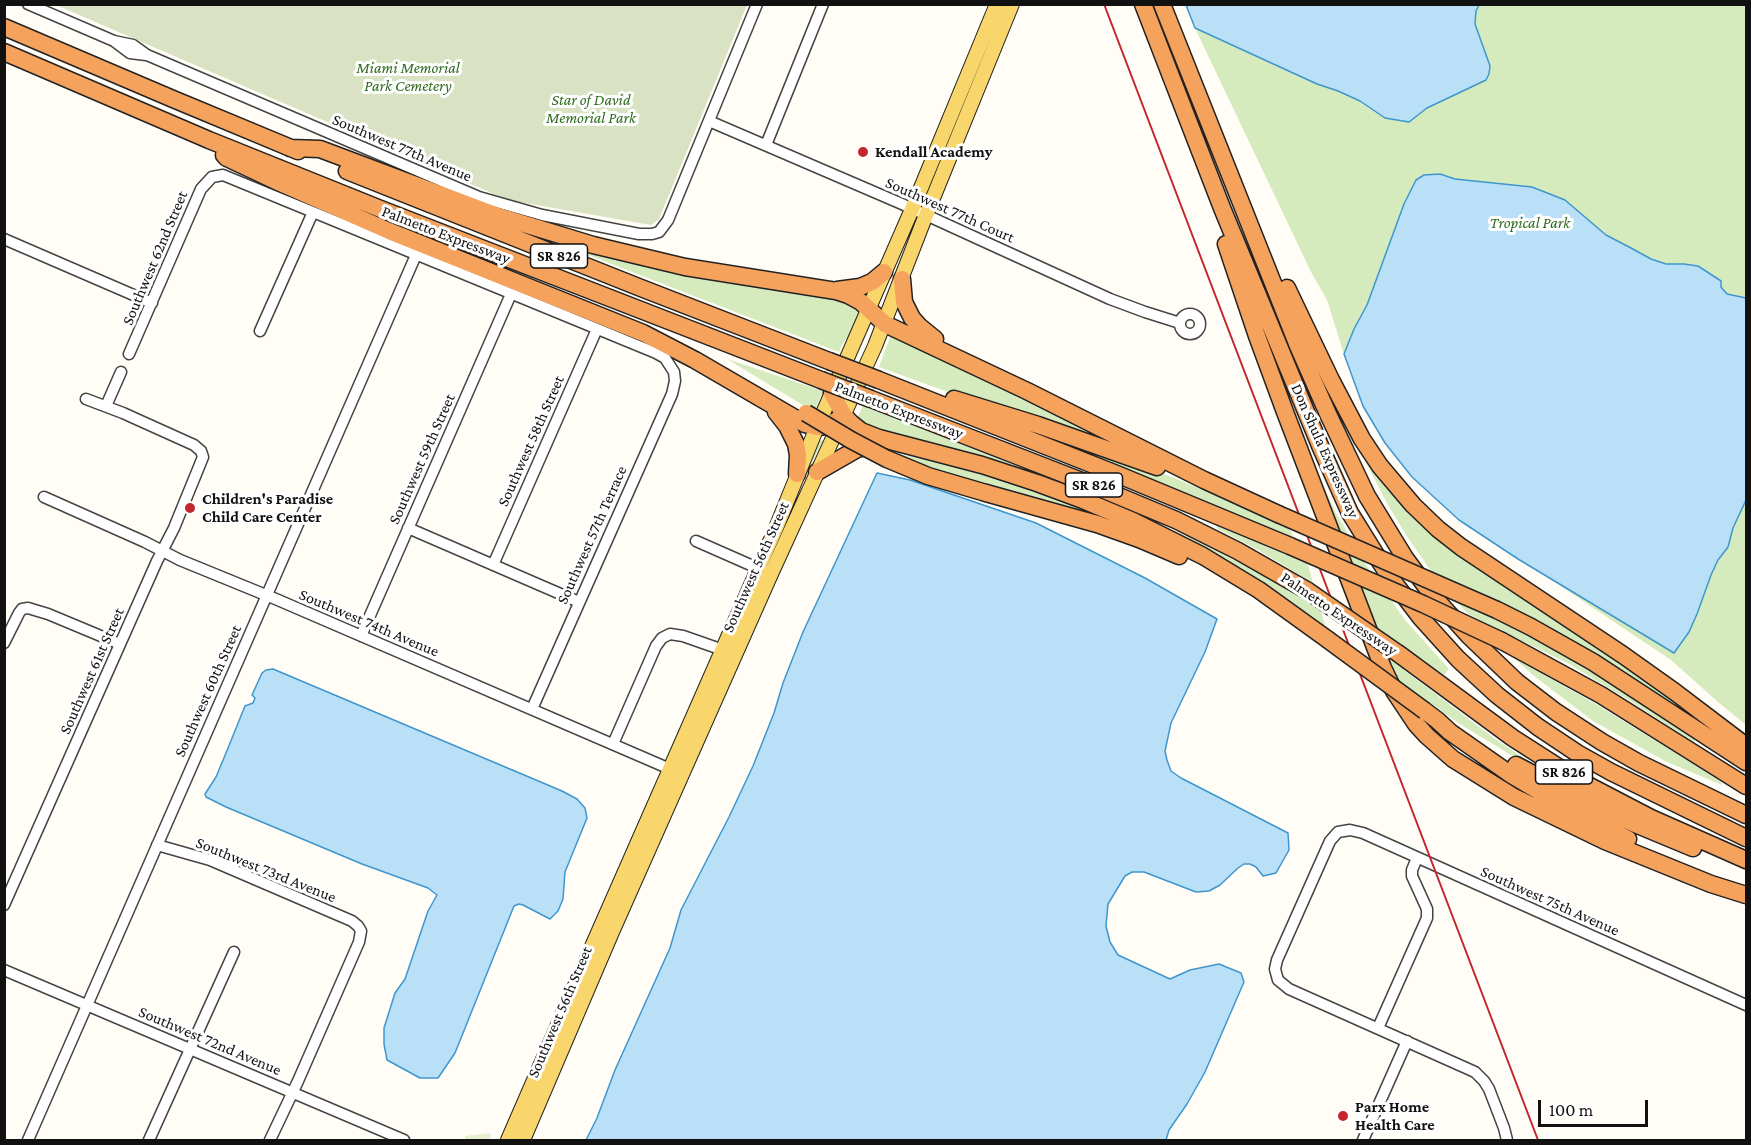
<!DOCTYPE html>
<style>
body{margin:0}
#map{position:relative;width:1751px;height:1145px;overflow:hidden;background:#fffdf5;font-family:"Crimson Pro",serif}
canvas{display:block}
.frame{position:absolute;inset:0;border:6px solid #111;pointer-events:none}
.scale{position:absolute;left:1538px;top:1100px;width:110px;height:27px;box-sizing:border-box;border:3px solid #111;border-top:0;padding-left:8px;font-size:18px;line-height:21px;white-space:nowrap;color:#111;-webkit-text-stroke:4px #fff;paint-order:stroke}
</style>
<div id="map">
<canvas width="1751" height="1145"></canvas>
<div class="frame"></div>
<div class="scale">100 m</div>
</div>
<script>
const ctx = document.querySelector('canvas').getContext('2d');
ctx.lineJoin = 'round';
function paint(path, color) {
  ctx.fillStyle = color;
  ctx.fill(path, 'evenodd');
}
function poly(rows) {
  const path = new Path2D();
  for (const r of rows) {
    if (r.length === 3) {
      path.moveTo(r[0] + r[2], r[1]);
      path.arc(r[0], r[1], r[2], 0, 2 * Math.PI);
      continue;
    }
    path.moveTo(r[0], r[1]);
    for (let i = 2; i < r.length; i += 2) path.lineTo(r[i], r[i + 1]);
  }
  return path;
}
function strokePath(path, color, width, dash) {
  ctx.strokeStyle = color;
  ctx.lineWidth = width;
  ctx.lineCap = dash ? 'butt' : 'round';
  ctx.setLineDash(dash || []);
  ctx.stroke(path);
}
function label(font, color, halo, rows, align = 'center') {
  ctx.font = font + ' "Crimson Pro",serif';
  ctx.lineWidth = 6;
  ctx.setLineDash([]);
  ctx.textBaseline = 'middle';
  ctx.strokeStyle = halo;
  ctx.fillStyle = color;
  for (const [text, x, y, turn = 0] of rows) {
    ctx.save();
    ctx.translate(x, y);
    ctx.rotate((+turn || 0) * Math.PI / 180);
    ctx.textAlign = isNaN(turn) ? turn : align;
    if (halo) ctx.strokeText(text, 0, 0);
    ctx.fillText(text, 0, 0);
    ctx.restore();
  }
}
paint(poly([
 [1186,5,1746,5,1746,725,1718,702,1671,660,1450,512,1385,443,1344,354,1327,300,1311,272,1195,28],
 [526,231,830,296,861,310,855,328,843,343,839,352],
 [892,332,1129,449,948,392,879,367],
 [727,359,823,391,814,412,760,379],
 [863,406,1061,483,1193,539,1263,575,1321,611,1326,628,1224,560,895,436,856,420],
 [1040,433,1152,469,1281,522,1288,525,1294,538],
 [817,438,823,441,794,497,787,528,776,554,767,561],
 [1355,441,1388,482,1609,653,1706,723,1704,725,1599,656,1531,617,1433,574,1406,535,1388,505],
 [1307,451,1335,511,1366,565,1405,620,1449,669,1444,675,1394,639,1405,671,1494,738,1557,781,1511,755,1460,724,1392,676],
 [889,452,971,470,1044,493,1117,522,964,482],
 [1217,526,1308,564,1313,583,1258,550,1216,528],
 [1454,599,1510,624,1590,668,1669,719,1695,739,1694,742,1627,699,1569,664,1468,614],
 [1514,658,1599,706,1698,767,1722,783,1722,785,1667,762,1593,721,1534,676]
]), '#d5ebbd');
paint(poly([
 [56,5,747,5,659,219,651,225,508,200]
]), '#d9e3c4');
paint(poly([
 [490,1133,491,1140,465,1140,465,1136]
]), '#e6f2cf');
const water = poly([
 [1186,5,1479,5,1476,11,1475,24,1490,66,1489,74,1486,80,1427,108,1409,122,1385,118,1360,101,1338,91,1317,84,1195,28,1186,5],
 [1440,174,1455,179,1532,187,1565,200,1606,235,1631,248,1651,259,1666,264,1684,264,1698,266,1721,281,1721,287,1727,294,1746,298,1746,500,1733,528,1728,547,1718,560,1711,575,1697,614,1689,632,1674,653,1518,559,1459,520,1412,477,1385,443,1363,406,1344,354,1354,329,1367,305,1404,204,1416,180,1424,175,1440,174],
 [877,473,910,480,1036,523,1145,578,1217,619,1205,652,1171,723,1165,751,1167,760,1171,771,1181,778,1288,833,1289,850,1276,873,1263,876,1256,867,1250,864,1244,864,1238,868,1220,885,1209,891,1196,892,1144,872,1132,872,1125,876,1108,904,1106,926,1110,942,1118,955,1170,979,1190,970,1219,964,1241,973,1244,982,1205,1072,1187,1104,1169,1130,1166,1140,586,1140,597,1118,615,1070,670,948,681,910,729,817,753,766,774,713,783,683,803,632,877,473],
 [273,669,562,791,577,799,585,808,587,818,565,872,563,899,558,911,550,919,523,905,519,904,514,906,455,1053,438,1078,420,1078,387,1060,384,1044,384,1028,395,993,405,979,428,911,437,895,428,888,362,864,226,807,206,797,205,794,216,777,226,753,245,706,253,703,255,698,252,695,262,673,266,670,273,669]
]);
paint(water, '#b9e0f7');
strokePath(water, '#3f96cf', 1.5);
const minor = poly([
 [28,4,114,41,130,53,146,55],
 [114,41,133,45,147,55,479,197,542,215,639,234,652,234,659,232,668,220,757,4],
 [709,121,902,204,1110,299,1145,312,1180,323],
 [766,145,823,4],
 [4,239,152,303],
 [1190,324,10],
 [260,331,313,212],
 [129,354,201,189,212,177,223,175,656,353,665,358,674,372,675,381,672,394,532,709],
 [106,406,121,372],
 [44,497,145,542,180,560,278,600,677,772],
 [408,528,579,602],
 [696,541,771,574],
 [493,565,597,329],
 [361,636,511,294],
 [4,643,19,613,22,609,28,608,48,614,120,644],
 [613,744,656,646,662,638,670,634,683,636,723,650],
 [157,845,210,860,352,921,358,926,361,931,359,942,298,1081,270,1140],
 [4,905,157,561,174,528,203,457,201,451,194,445,123,413,86,399],
 [4,970,404,1140],
 [1378,1028,1427,918,1427,909,1412,876,1412,870,1417,858],
 [28,1140,416,255],
 [149,1140,234,952],
 [1363,1140,1407,1041],
 [1507,1140,1504,1128,1489,1089,1484,1081,1475,1072,1289,989,1278,980,1275,969,1277,960,1330,841,1338,832,1350,830,1363,833,1746,1005]
]);
const major = poly([
 [508,1140,594,942,776,528,817,427,916,200,997,4],
 [523,1140,612,932,771,574,875,346,922,225,1012,4]
]);
const highway = poly([
 [1143,4,1222,208,1321,448,1350,513,1389,576,1421,618,1458,659,1497,695,1538,727,1577,753,1611,772,1746,838],
 [1162,4,1298,346,1328,414,1367,496,1405,558,1433,596,1469,636,1517,682,1556,712,1602,742,1639,763,1746,815],
 [4,27,173,99,298,151],
 [4,52,209,140,378,208,821,380],
 [290,148,320,149,498,216,593,245,685,267,836,291,848,295,861,302,885,324,1027,391,1204,480,1278,514],
 [224,155,227,158,280,183,389,231,643,333,695,360,805,424,817,427,827,426,844,416],
 [347,171,641,288,829,361],
 [1226,244,1257,336,1285,412,1383,668,1394,691,1416,724,1427,736,1453,759,1514,797,1605,841,1711,884,1746,895],
 [902,279,904,302,912,318,919,326,935,339],
 [1287,288,1331,380,1362,439,1380,466,1413,505,1438,529,1461,547,1623,655,1675,692,1746,746],
 [837,290,860,287,872,282,884,272],
 [879,380,1119,475,1290,546],
 [832,393,844,416,851,423,861,431,879,438,982,465,1037,483,1083,500,1133,521,1203,556,1259,590,1327,639],
 [871,399,1097,487,1176,520,1238,551,1308,591],
 [954,399,1038,425,1157,467],
 [776,412,787,426,796,444,798,455,797,474],
 [817,472,857,449,875,445],
 [986,493,1097,524,1139,539,1179,556],
 [1497,610,1531,627,1593,662,1746,762],
 [1502,641,1601,695,1746,786],
 [1399,654,1513,738,1580,781,1651,818,1746,860],
 [1425,711,1437,720,1450,732,1510,774,1586,819,1628,839],
 [1516,765,1604,811,1693,848]
]);
strokePath(minor, '#444', 13);
strokePath(major, '#222', 16);
strokePath(highway, '#222', 19);
strokePath(minor, '#fff', 10);
strokePath(major, '#f9d66b', 14);
strokePath(highway, '#f5a25d', 16);
strokePath(poly([
 [1104,4,1538,1140]
]), '#c4262e', 2);
const highwayBridge = poly([
 [829,361,879,380],
 [821,380,871,399],
 [806,413,851,440,887,459,928,476,986,493],
 [1278,514,1497,610],
 [1290,546,1423,604,1502,641],
 [1308,591,1399,654],
 [1327,639,1425,711]
]);
strokePath(highwayBridge, '#222', 19, []);
strokePath(highwayBridge, '#f5a25d', 16);
for (const [x, y, r, color] of [
 [863,152,6,"#c4262e"],
 [190,508,6,"#c4262e"],
 [1343,1116,6,"#c4262e"]
]) {
  const dot = new Path2D();
  dot.arc(x, y, r, 0, 2 * Math.PI);
  ctx.fillStyle = color;
  ctx.fill(dot);
  strokePath(dot, '#fff', 2);
}
for (const [x, y, w] of [
 [559,256,57],
 [1094,485,57],
 [1564,772,57]
]) {
  const box = new Path2D();
  box.roundRect(x - w / 2, y - 12, w, 24, 4.5);
  ctx.fillStyle = '#fff';
  ctx.fill(box);
  strokePath(box, '#111', 1.5);
}
label('bold 15px', '#111', null, [
 ["SR 826",559,256],
 ["SR 826",1094,485],
 ["SR 826",1564,772]
]);
label('italic 16px', '#2f6b1f', '#fff', [
 ["Miami Memorial",408,68],
 ["Park Cemetery",408,86],
 ["Star of David",591,100],
 ["Memorial Park",591,118],
 ["Tropical Park",1530,223]
]);
label('16px', '#111', '#fff', [
 ["Southwest 77th Avenue",402,148,23],
 ["Southwest 77th Court",950,210,24],
 ["Palmetto Expressway",446,235,21],
 ["Southwest 62nd Street",155,258,-67],
 ["Palmetto Expressway",899,410,21],
 ["Southwest 58th Street",531,441,-66],
 ["Don Shula Expressway",1325,451,66],
 ["Southwest 59th Street",422,459,-66],
 ["Southwest 57th Terrace",592,535,-66],
 ["Southwest 56th Street",756,567,-66],
 ["Palmetto Expressway",1339,614,34],
 ["Southwest 74th Avenue",369,623,23],
 ["Southwest 61st Street",92,671,-66],
 ["Southwest 60th Street",208,691,-66],
 ["Southwest 73rd Avenue",266,870,22],
 ["Southwest 75th Avenue",1550,901,24],
 ["Southwest 56th Street",560,1012,-67],
 ["Southwest 72nd Avenue",210,1041,23]
]);
label('bold 16px', '#111', '#fff', [
 ["Kendall Academy",875,152],
 ["Children's Paradise",202,499],
 ["Child Care Center",202,517],
 ["Parx Home",1355,1107],
 ["Health Care",1355,1125]
], 'left');
</script>
